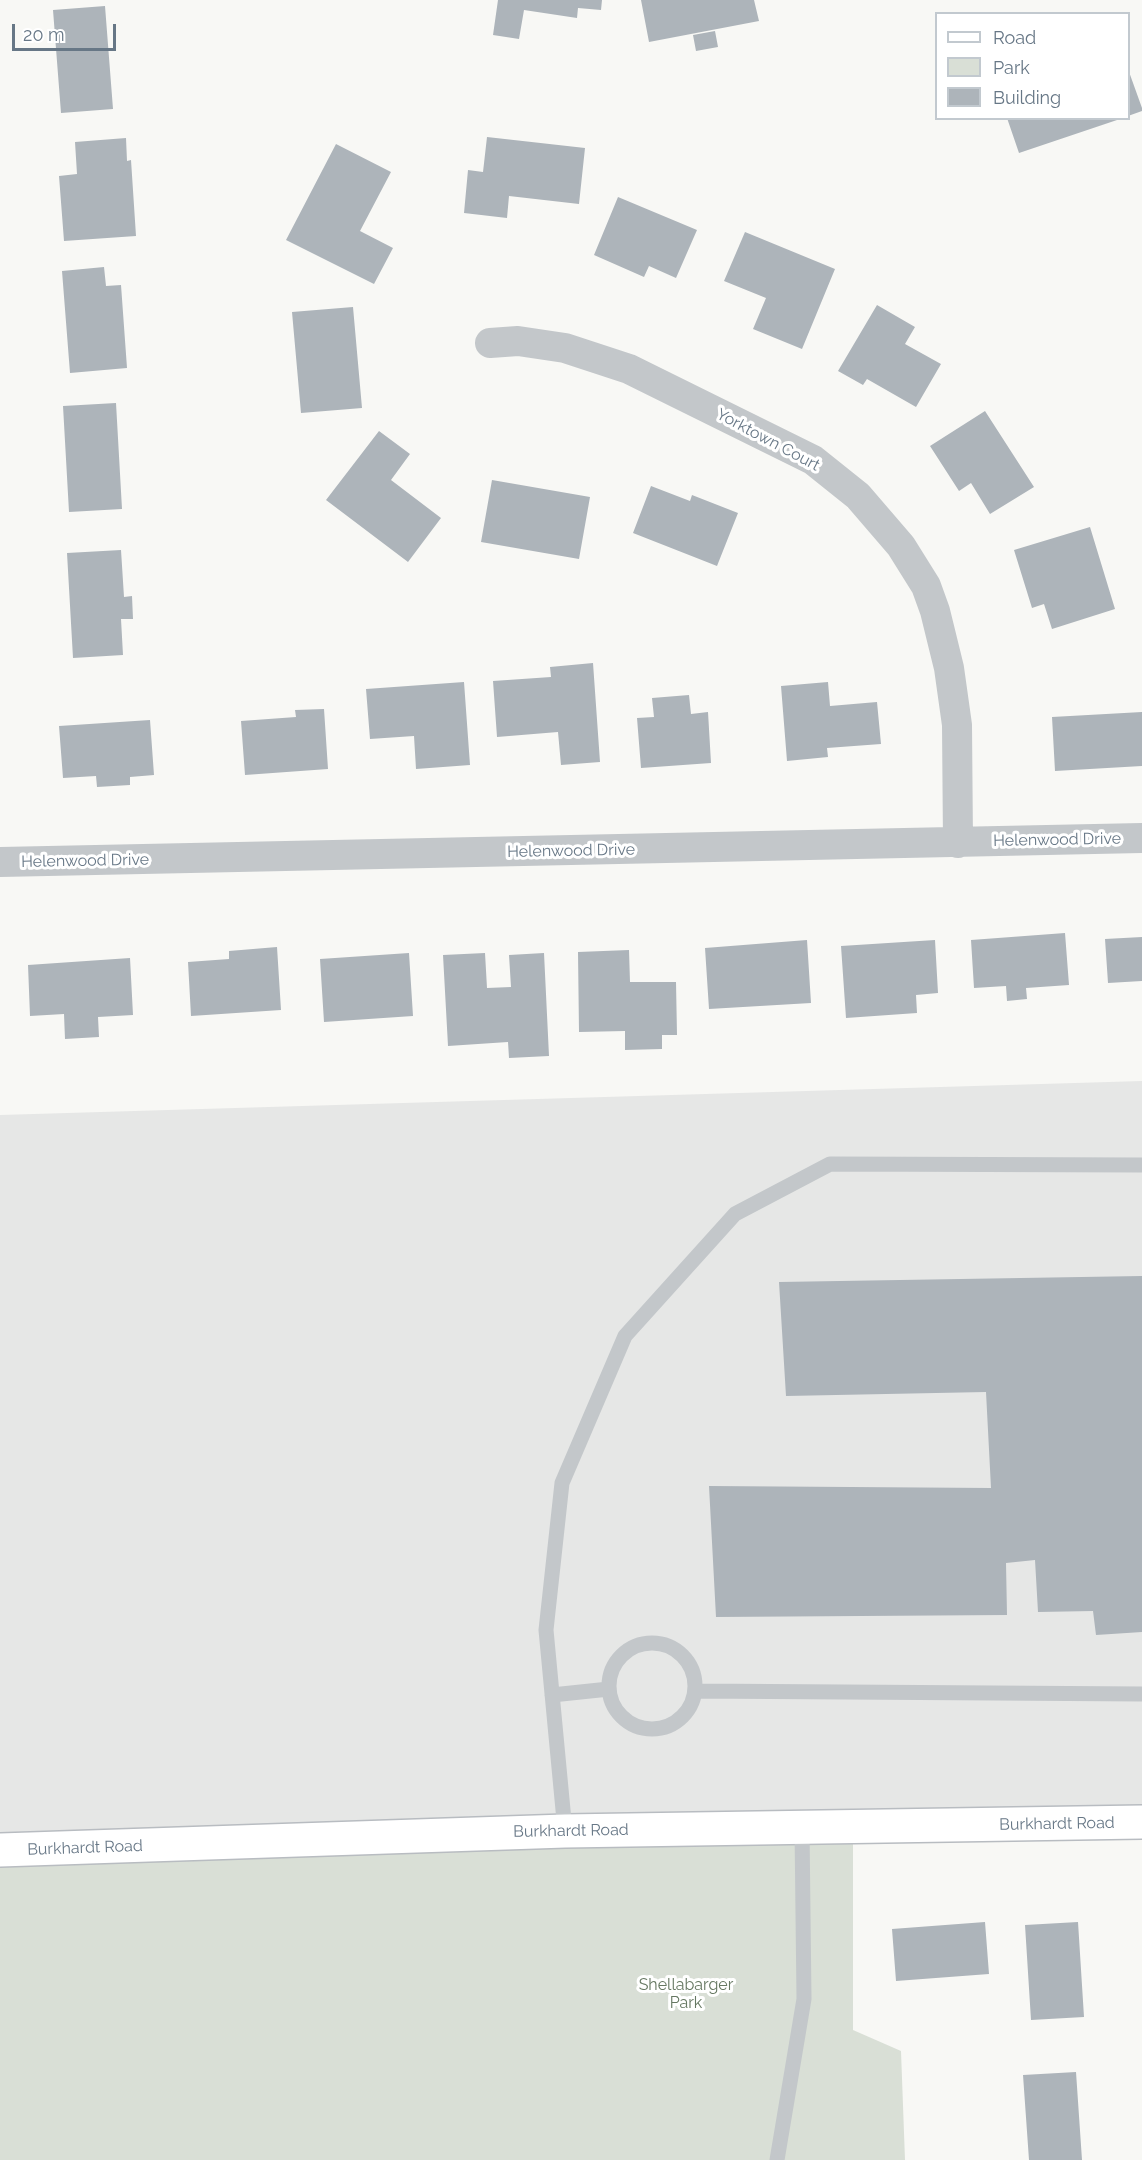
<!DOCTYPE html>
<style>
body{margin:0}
#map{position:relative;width:1142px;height:2160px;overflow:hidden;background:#f8f8f5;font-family:Raleway,sans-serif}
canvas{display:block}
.legend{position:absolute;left:935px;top:12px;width:195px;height:108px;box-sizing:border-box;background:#fff;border:2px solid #c2c9cf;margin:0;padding:8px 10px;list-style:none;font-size:18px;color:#677786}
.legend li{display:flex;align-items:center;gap:12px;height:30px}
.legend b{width:30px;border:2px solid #c2c9cf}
.scale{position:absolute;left:12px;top:24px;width:104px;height:27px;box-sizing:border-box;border:3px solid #677786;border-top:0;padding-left:8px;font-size:18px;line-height:21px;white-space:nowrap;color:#677786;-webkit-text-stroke:4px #fff;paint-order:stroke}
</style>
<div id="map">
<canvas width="1142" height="2160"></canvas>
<ul class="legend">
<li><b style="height:8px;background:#fff"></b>Road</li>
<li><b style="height:16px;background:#d9dfd6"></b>Park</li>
<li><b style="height:16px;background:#adb4ba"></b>Building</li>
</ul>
<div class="scale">20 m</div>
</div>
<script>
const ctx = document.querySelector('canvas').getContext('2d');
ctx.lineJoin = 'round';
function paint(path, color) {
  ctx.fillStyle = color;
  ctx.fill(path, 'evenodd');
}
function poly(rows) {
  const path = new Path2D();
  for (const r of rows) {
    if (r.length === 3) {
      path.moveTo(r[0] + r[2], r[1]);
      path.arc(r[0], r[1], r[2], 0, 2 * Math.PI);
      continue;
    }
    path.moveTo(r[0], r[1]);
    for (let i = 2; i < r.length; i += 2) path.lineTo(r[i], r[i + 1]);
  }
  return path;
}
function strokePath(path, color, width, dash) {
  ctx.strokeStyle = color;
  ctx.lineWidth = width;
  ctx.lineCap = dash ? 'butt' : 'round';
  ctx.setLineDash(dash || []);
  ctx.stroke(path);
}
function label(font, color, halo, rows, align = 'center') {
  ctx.font = font + ' Raleway,sans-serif';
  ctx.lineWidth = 6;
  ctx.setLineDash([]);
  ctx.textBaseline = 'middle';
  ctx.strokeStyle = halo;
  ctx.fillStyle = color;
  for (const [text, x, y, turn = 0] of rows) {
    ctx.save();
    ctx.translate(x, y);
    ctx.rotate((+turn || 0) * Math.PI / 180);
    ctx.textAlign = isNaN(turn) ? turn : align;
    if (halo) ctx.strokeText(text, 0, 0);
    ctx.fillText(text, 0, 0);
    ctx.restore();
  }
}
paint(poly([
 [1142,1081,1142,1822,0,1850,0,1115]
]), '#e6e7e6');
paint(poly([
 [853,1827,853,2030,901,2051,905,2160,0,2160,0,1851]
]), '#d9dfd6');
paint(poly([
 [498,0,602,0,601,10,578,8,577,18,524,10,519,39,493,35],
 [641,0,754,0,759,21,649,42],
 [105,6,113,109,61,113,53,10],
 [715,31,718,47,696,51,693,35],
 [1128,69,1142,108,1142,111,1128,116],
 [1007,118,1120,118,1120,119,1019,153],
 [487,137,585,148,579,204,509,196,507,218,464,213,468,170,483,172],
 [126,138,127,161,131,160,136,236,64,241,59,176,77,174,75,142],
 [336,144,391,172,360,231,393,248,374,284,286,240],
 [618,197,697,230,676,278,649,266,644,277,594,255],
 [745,232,835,269,802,349,753,329,766,298,724,281],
 [104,267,106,286,121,285,127,368,70,373,62,271],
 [877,305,915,327,905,344,941,364,916,407,867,379,863,385,838,371],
 [353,307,362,408,301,413,292,312],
 [116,403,122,509,69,512,63,406],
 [985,411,1034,487,990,514,971,483,959,491,930,446],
 [379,431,410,454,391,480,441,518,408,562,326,500],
 [492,480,590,497,579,559,481,542],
 [651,486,690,501,692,495,738,513,717,566,633,533],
 [1090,527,1115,609,1052,629,1044,604,1032,608,1014,550],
 [121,550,124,597,132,596,133,619,121,619,123,655,73,658,67,553],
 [593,663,600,762,561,765,558,732,497,737,493,681,551,677,550,667],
 [464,682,470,765,416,769,414,736,370,739,366,689],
 [828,682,830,706,877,702,881,744,827,748,828,757,787,761,781,686],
 [689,695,691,714,708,712,711,763,641,768,637,718,654,717,652,698],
 [324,709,328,769,245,775,241,721,296,717,295,710],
 [1142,712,1142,766,1055,771,1052,717],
 [150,720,154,775,130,777,130,785,97,787,96,776,63,778,59,726],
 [1065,933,1069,985,1026,988,1027,999,1007,1001,1006,986,974,988,971,940],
 [1142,937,1142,981,1108,983,1105,939],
 [807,940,811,1003,709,1009,705,948],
 [935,940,938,993,916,995,917,1013,846,1018,841,946],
 [277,947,281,1010,191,1016,188,962,229,959,229,951],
 [629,950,630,982,676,982,677,1035,662,1035,662,1049,625,1050,625,1031,579,1032,578,952],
 [409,953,413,1016,324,1022,320,959],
 [485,953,487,988,511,987,509,955,544,953,549,1056,509,1058,508,1042,448,1046,443,955],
 [130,958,133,1015,98,1017,99,1037,65,1039,64,1014,30,1016,28,965],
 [1142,1276,1142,1632,1096,1635,1093,1611,1038,1612,1035,1560,1006,1563,1007,1615,716,1617,709,1486,991,1488,986,1392,786,1396,779,1282],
 [985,1922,989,1974,896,1981,892,1929],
 [1078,1922,1084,2017,1031,2020,1025,1925],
 [1076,2072,1082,2160,1029,2160,1023,2075]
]), '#adb4ba');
const secondary = poly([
 [0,1850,565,1831,1142,1822]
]);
strokePath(secondary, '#b8bcc1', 36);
strokePath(poly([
 [652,1686,43],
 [696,1691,1142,1694],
 [552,1695,609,1689],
 [565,1831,546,1630,562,1483,625,1336,735,1214,830,1164,1142,1165],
 [777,2160,804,1999,802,1828]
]), '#c3c7ca', 15);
strokePath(poly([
 [490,343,518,341,565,348,629,369,813,460,858,496,901,546,926,586,935,611,949,668,957,725,958,843],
 [0,862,1142,838]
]), '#c3c7ca', 30);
strokePath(secondary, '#fff', 33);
label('16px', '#677786', '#fff', [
 ["Yorktown Court",768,440,28],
 ["Helenwood Drive",1057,840,-1],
 ["Helenwood Drive",571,851,-1],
 ["Helenwood Drive",85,861,-1],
 ["Burkhardt Road",1057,1824,-1],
 ["Burkhardt Road",571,1831,-1],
 ["Burkhardt Road",85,1848,-2]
]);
label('16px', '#667862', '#fff', [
 ["Shellabarger",686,1985],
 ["Park",686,2003]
]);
</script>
